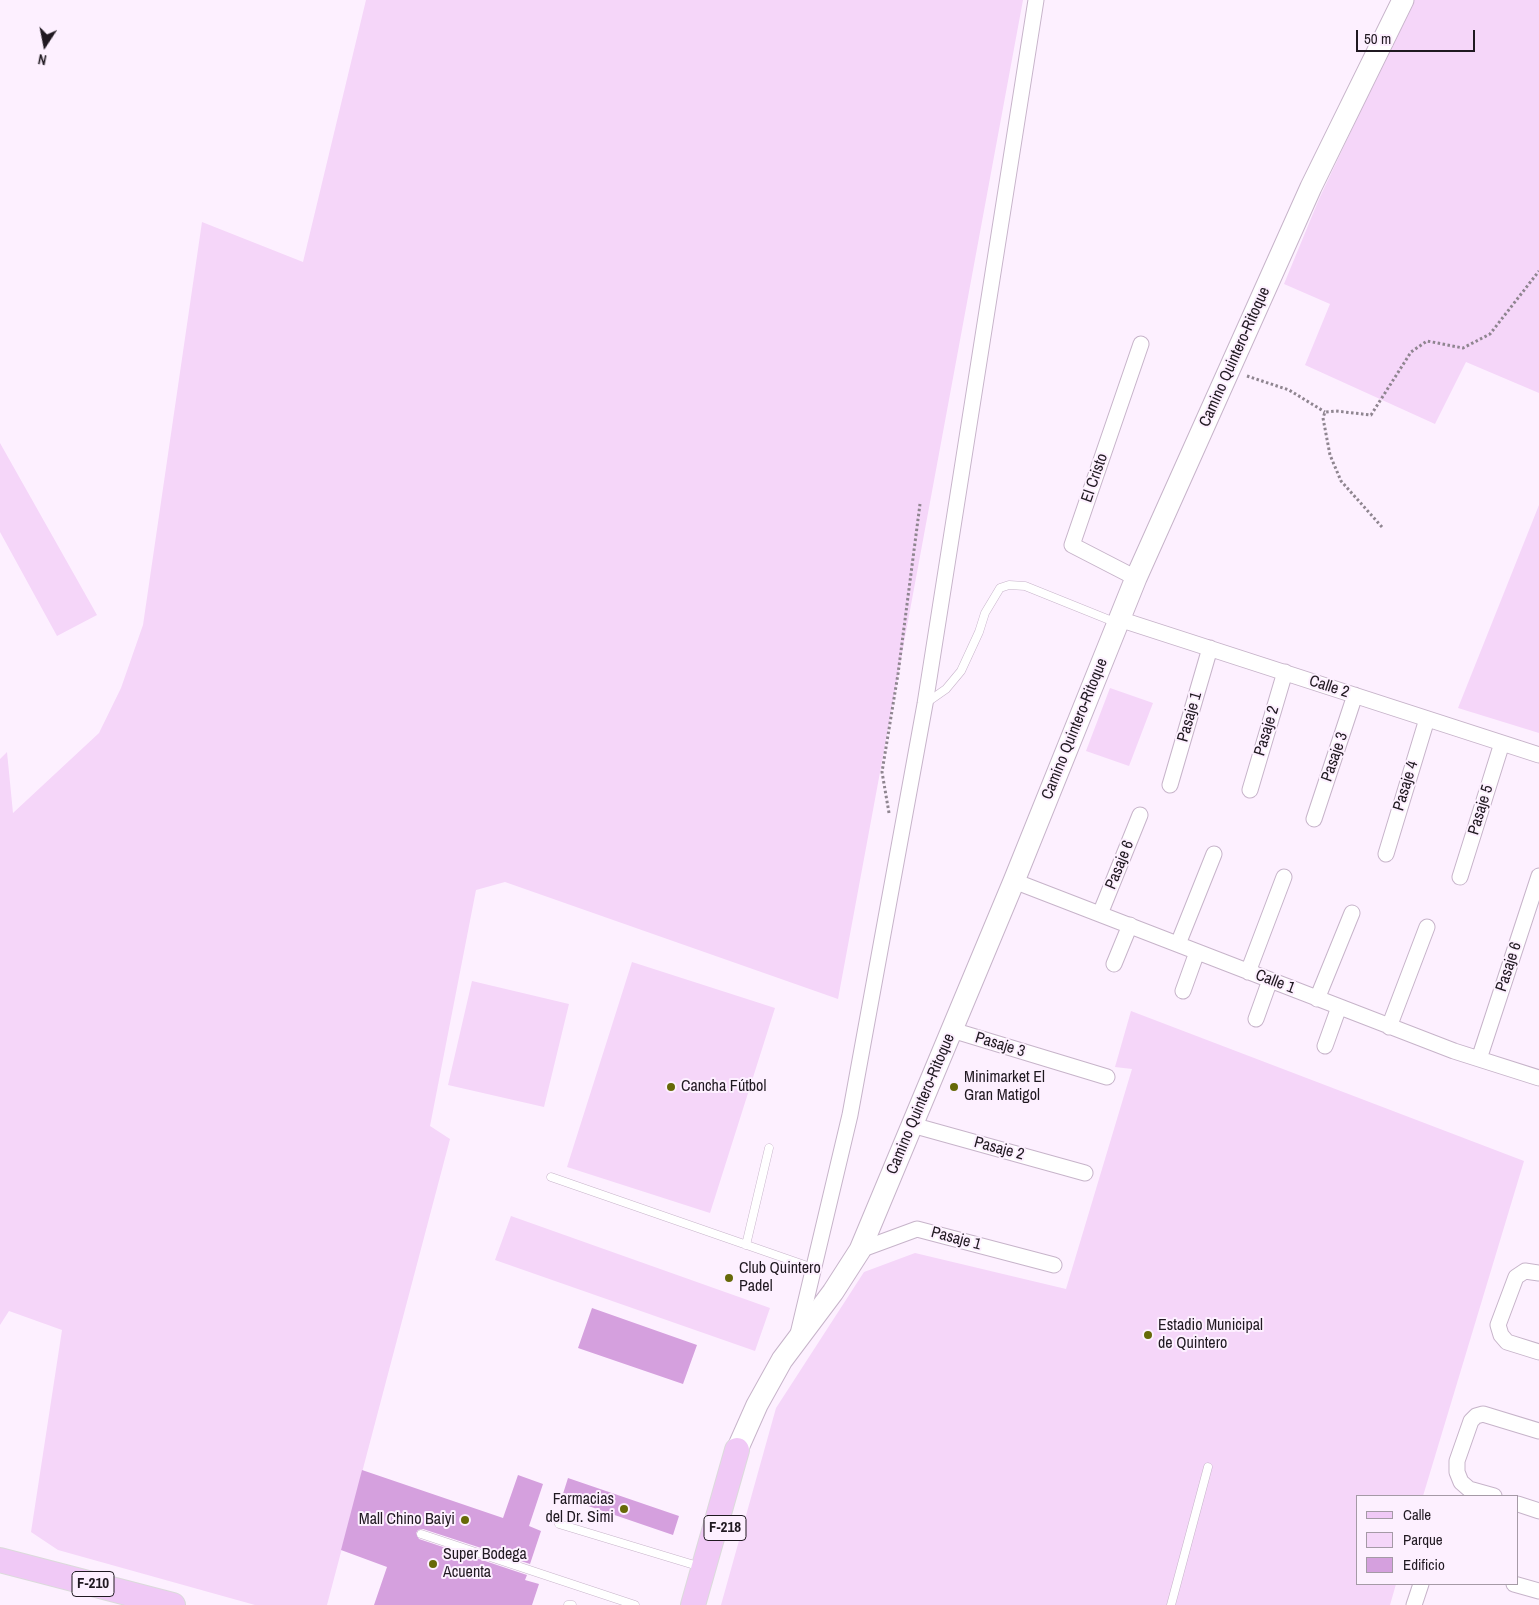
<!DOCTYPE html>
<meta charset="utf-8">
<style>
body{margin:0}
#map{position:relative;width:1539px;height:1605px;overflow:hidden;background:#fdf0ff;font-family:"Archivo Narrow",sans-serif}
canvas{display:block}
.legend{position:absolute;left:1356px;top:1495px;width:162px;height:90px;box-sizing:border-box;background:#fdf0ff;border:1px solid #a59aa6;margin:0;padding:6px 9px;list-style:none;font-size:15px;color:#201921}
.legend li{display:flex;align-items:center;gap:10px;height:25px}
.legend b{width:25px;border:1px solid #a59aa6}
.north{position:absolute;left:20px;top:20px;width:50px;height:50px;-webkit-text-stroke:4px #fdf0ff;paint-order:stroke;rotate:191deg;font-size:14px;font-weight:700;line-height:20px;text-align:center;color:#201921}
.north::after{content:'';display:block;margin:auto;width:18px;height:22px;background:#201921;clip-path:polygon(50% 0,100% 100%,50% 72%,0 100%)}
.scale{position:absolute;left:1356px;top:30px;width:119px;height:22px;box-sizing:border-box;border:2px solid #201921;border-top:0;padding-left:6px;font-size:15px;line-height:18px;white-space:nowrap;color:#201921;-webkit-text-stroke:4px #fdf0ff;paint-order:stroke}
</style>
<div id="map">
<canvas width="1539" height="1605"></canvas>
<ul class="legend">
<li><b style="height:6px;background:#f0c9f6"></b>Calle</li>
<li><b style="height:14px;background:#f5d6f9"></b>Parque</li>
<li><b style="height:14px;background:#d5a0de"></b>Edificio</li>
</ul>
<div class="north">N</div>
<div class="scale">50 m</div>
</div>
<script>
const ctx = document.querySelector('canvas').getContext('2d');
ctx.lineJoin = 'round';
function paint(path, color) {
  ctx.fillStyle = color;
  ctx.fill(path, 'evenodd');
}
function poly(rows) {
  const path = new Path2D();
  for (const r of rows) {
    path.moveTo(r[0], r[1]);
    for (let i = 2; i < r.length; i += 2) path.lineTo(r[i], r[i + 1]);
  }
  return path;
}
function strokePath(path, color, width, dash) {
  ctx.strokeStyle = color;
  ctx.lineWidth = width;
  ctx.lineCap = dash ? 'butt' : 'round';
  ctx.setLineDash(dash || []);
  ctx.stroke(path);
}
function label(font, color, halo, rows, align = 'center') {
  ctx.font = font + ' "Archivo Narrow",sans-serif';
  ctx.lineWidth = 4;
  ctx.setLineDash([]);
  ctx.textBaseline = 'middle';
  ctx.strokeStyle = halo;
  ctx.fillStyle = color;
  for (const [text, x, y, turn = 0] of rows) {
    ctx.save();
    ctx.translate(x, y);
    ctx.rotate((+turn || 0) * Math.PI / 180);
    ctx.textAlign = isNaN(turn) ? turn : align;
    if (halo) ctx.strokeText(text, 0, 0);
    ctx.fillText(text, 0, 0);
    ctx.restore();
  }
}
paint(poly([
 [366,0,1023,0,838,999,505,882,476,890,430,1126,450,1139,327,1605,255,1605,58,1550,31,1532,62,1330,9,1311,0,1325,0,759,7,752,13,813,99,733,121,688,143,625,202,222,303,262],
 [1413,0,1539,0,1539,393,1466,362,1435,424,1305,365,1330,304,1284,284,1319,199],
 [0,443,97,615,57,636,0,532],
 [1539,505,1539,733,1458,708],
 [1110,688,1153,703,1129,766,1086,751],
 [632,962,775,1008,710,1213,567,1167],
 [472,981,569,1004,544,1107,448,1085],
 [1131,1011,1524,1161,1423,1496,1358,1496,1358,1584,1396,1584,1390,1605,721,1605,776,1408,864,1272,915,1253,1066,1289,1132,1069,1115,1067],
 [511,1216,770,1308,755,1351,495,1260]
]), '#f5d6f9');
paint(poly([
 [592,1308,697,1345,683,1384,578,1348],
 [362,1470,503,1518,518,1475,543,1484,529,1526,541,1531,530,1564,423,1529,418,1530,416,1533,419,1539,527,1575,525,1580,539,1584,532,1605,374,1605,387,1567,341,1550],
 [568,1478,679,1516,673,1535,562,1497]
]), '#d5a0de');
const service = poly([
 [926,703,946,689,961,671,979,632,985,613,1000,588,1009,585,1025,586,1117,623],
 [551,1177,813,1268],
 [746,1245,769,1148],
 [559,1524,701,1567],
 [421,1534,635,1605],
 [568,1605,572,1605],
 [1171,1605,1208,1467]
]);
const minor = poly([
 [1136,578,1072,545,1141,344],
 [1119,619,1539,755],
 [1170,785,1210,648],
 [1250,790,1285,672],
 [1314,819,1355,695],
 [1386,854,1427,719],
 [1460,877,1502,743],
 [1014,881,1454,1051,1539,1078],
 [1100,914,1140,815],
 [1178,944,1214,854],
 [1114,964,1130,925],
 [1248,972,1284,877],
 [1183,991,1197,952],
 [1317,999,1352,913],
 [1256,1019,1270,980],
 [1389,1027,1427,927],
 [952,1030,1107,1077],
 [1325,1046,1339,1007],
 [1479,1059,1539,876],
 [912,1125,1085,1173],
 [860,1250,917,1229,1054,1265],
 [1539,1273,1525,1271,1516,1277,1498,1325,1501,1335,1507,1342,1539,1352],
 [798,1334,850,1115,925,704,1036,0],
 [1494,1496,1469,1489,1461,1482,1457,1472,1457,1461,1471,1421,1476,1416,1483,1414,1539,1431],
 [1518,1504,1539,1511],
 [1514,1584,1539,1591],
 [1414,1605,1421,1584]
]);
const secondary = poly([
 [737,1450,757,1405,782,1360,833,1292,860,1250,1014,881,1136,578,1311,187,1403,0]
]);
const primary = poly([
 [0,1560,173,1605],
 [693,1605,737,1450]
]);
strokePath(service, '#c7b4ca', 9);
strokePath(minor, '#c7b4ca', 17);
strokePath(secondary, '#c7b4ca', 23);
strokePath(primary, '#dbdadb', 26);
strokePath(poly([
 [1247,376,1289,390,1325,412],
 [1382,527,1341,481,1330,455,1323,418,1325,412,1336,411,1371,415,1411,352,1427,341,1463,348,1490,334,1539,271],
 [889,813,882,772,898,674,920,504]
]), '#8f8590', 3, [2.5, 2.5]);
strokePath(service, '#fff', 8);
strokePath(minor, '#fff', 15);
strokePath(secondary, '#fff', 21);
strokePath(primary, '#f0c9f6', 24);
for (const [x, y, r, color] of [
 [671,1087,5,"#666908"],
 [954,1087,5,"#666908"],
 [729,1278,5,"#666908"],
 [1148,1335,5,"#666908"],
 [624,1509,5,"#666908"],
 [465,1520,5,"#666908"],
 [433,1564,5,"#666908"]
]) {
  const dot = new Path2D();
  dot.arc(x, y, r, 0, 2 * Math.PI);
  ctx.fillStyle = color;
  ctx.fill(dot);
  strokePath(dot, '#fdf0ff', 2);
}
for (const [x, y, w] of [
 [725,1528,42],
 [93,1584,42]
]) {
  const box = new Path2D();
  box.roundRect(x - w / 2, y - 12.5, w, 25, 4);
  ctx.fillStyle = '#fdf0ff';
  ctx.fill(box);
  strokePath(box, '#201921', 1);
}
label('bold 15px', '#201921', null, [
 ["F-218",725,1528],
 ["F-210",93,1584]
]);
label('16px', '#201921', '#fdf0ff', [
 ["Camino Quintero-Ritoque",1235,357,-66],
 ["El Cristo",1095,478,-71],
 ["Calle 2",1329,687,18],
 ["Pasaje 1",1190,717,-74],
 ["Camino Quintero-Ritoque",1075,729,-68],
 ["Pasaje 2",1267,731,-73],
 ["Pasaje 3",1335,757,-71],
 ["Pasaje 4",1406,786,-73],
 ["Pasaje 5",1481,810,-73],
 ["Pasaje 6",1120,865,-68],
 ["Pasaje 6",1509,967,-72],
 ["Calle 1",1275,982,21],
 ["Pasaje 3",1000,1045,17],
 ["Camino Quintero-Ritoque",921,1104,-67],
 ["Pasaje 2",999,1149,15],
 ["Pasaje 1",956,1239,15]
]);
label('16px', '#201921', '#fdf0ff', [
 ["Minimarket El",964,1078],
 ["Gran Matigol",964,1096],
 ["Cancha Fútbol",681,1087],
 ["Club Quintero",739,1269],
 ["Padel",739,1287],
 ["Estadio Municipal",1158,1326],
 ["de Quintero",1158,1344],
 ["Farmacias",614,1500,"right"],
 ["del Dr. Simi",614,1518,"right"],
 ["Mall Chino Baiyi",455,1520,"right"],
 ["Super Bodega",443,1555],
 ["Acuenta",443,1573]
], 'left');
</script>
